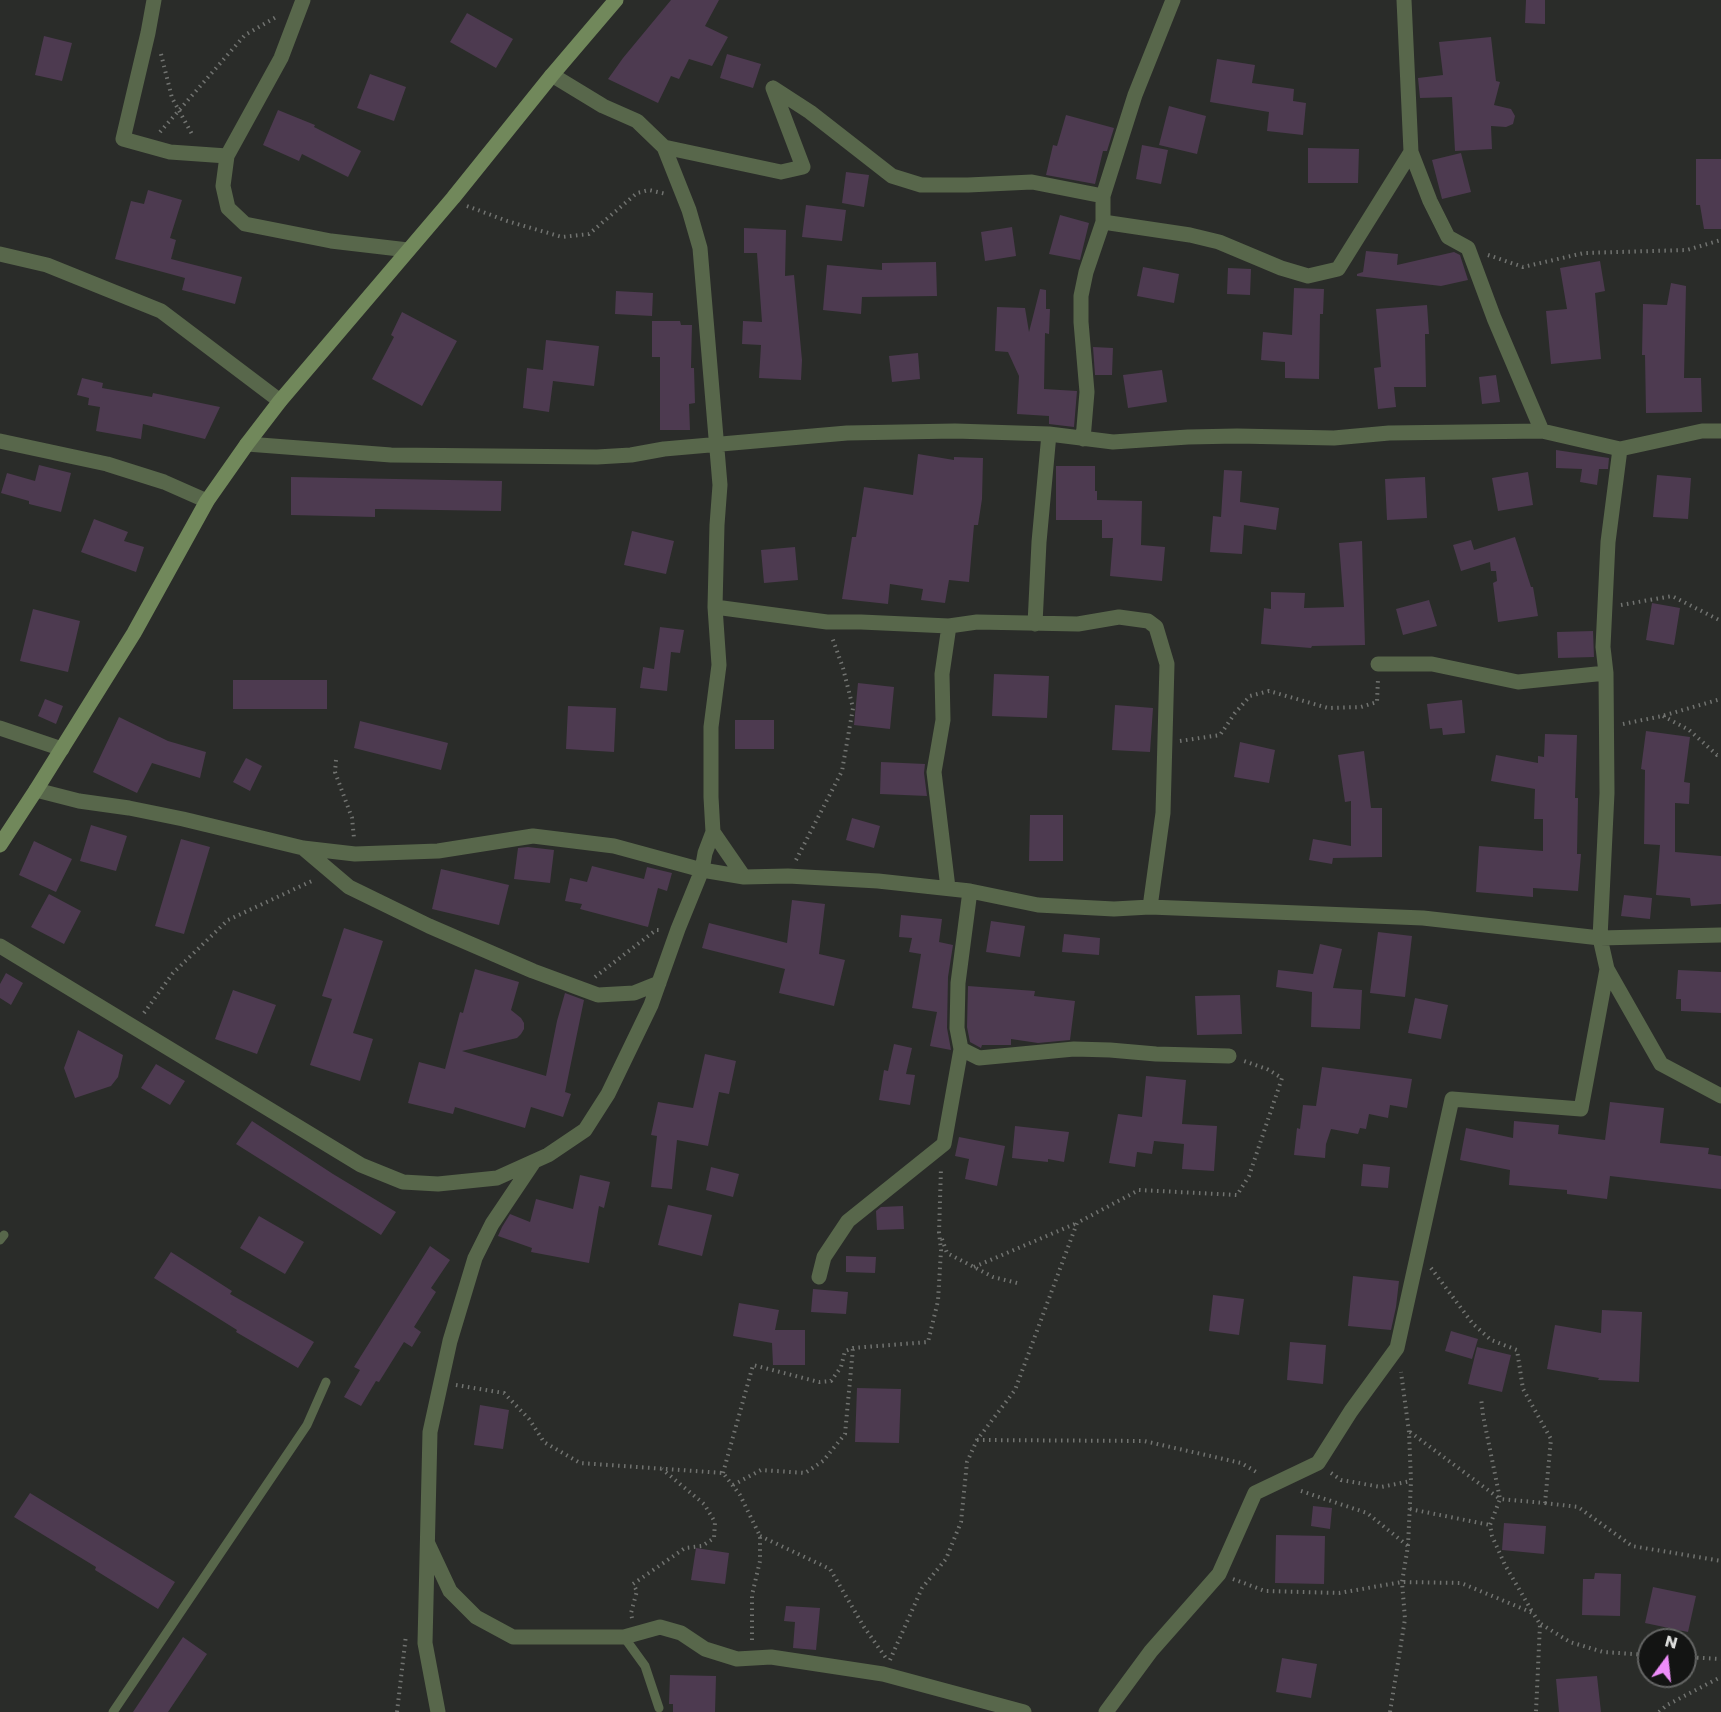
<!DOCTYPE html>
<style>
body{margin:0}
#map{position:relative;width:1721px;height:1712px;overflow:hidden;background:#2a2c29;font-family:Poppins,sans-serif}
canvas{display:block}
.north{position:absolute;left:1637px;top:1628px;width:60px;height:60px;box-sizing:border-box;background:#131413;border:2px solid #646564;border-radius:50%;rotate:15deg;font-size:16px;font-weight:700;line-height:24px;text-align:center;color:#dedfdd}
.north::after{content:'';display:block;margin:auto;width:21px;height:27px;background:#ed8cf9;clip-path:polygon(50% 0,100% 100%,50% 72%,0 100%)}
</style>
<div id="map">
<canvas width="1721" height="1712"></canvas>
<div class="north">N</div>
</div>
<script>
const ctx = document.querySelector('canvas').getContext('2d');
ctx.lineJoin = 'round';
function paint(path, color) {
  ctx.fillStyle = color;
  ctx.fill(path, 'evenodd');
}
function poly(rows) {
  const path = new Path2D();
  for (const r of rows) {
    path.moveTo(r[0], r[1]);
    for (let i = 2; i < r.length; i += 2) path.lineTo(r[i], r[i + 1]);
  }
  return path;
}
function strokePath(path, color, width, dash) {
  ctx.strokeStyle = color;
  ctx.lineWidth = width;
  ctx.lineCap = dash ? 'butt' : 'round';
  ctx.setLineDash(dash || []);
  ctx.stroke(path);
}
paint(poly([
 [671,0,719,0,705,26,728,37,712,66,689,59,679,79,671,76,658,103,608,79,623,58],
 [1526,0,1545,0,1545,24,1525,23],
 [467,13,513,39,496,68,450,42],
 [44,36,72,43,62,81,35,75],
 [1491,37,1496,81,1500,82,1494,105,1511,109,1515,116,1513,124,1506,127,1491,126,1492,149,1455,151,1452,97,1420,98,1418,78,1443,75,1439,42],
 [727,54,761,64,753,88,720,78],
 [1217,59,1255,65,1252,83,1294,89,1293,101,1306,103,1303,135,1267,131,1269,112,1210,102],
 [370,74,406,87,394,121,357,108],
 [1169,106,1206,116,1197,154,1159,145],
 [278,110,315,125,314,127,361,151,348,177,302,154,299,161,263,145],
 [1066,115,1114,128,1107,151,1103,151,1095,184,1046,175,1053,145,1057,146],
 [1142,145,1168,150,1161,184,1136,179],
 [1308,148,1359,149,1358,183,1308,183],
 [1461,153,1471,192,1442,199,1432,160],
 [1696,159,1721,159,1721,229,1704,229,1700,205,1696,205],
 [846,172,869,175,864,207,842,203],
 [148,190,182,200,170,238,176,240,171,259,242,277,235,304,182,290,185,278,115,259,131,201,144,204],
 [806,205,846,210,842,241,802,237],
 [1060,215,1089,223,1080,260,1049,254],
 [1012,227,1016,256,985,261,981,232],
 [744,228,786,230,785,276,794,275,802,360,801,380,759,378,761,345,742,344,743,321,762,322,757,253,744,253],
 [1366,251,1398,254,1397,265,1454,252,1460,255,1468,280,1441,286,1357,276,1357,274,1363,272],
 [1600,261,1605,291,1595,293,1601,359,1551,364,1546,311,1567,309,1560,268],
 [936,262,937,296,862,297,861,314,823,310,827,265,882,270,882,263],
 [1143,267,1179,274,1174,303,1137,296],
 [1228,268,1251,269,1250,295,1227,294],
 [1671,283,1686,286,1684,378,1701,378,1702,412,1646,413,1645,355,1642,355,1643,304,1667,305],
 [1294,288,1324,289,1323,314,1320,314,1319,379,1285,378,1285,362,1261,360,1263,332,1292,335],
 [1040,289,1046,290,1046,309,1050,309,1049,334,1045,333,1044,389,1077,391,1074,427,1049,424,1049,416,1017,414,1019,376,1008,352,995,351,997,307,1025,308,1029,332],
 [616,291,653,293,652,316,615,314],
 [1427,305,1429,334,1425,334,1426,387,1394,387,1396,407,1378,409,1374,368,1381,367,1376,309],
 [402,312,457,341,422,406,372,379,394,337,391,335],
 [652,321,680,321,681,325,692,325,691,368,694,368,695,403,689,404,690,430,660,430,660,357,652,357],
 [546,340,599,346,594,386,553,381,549,412,523,408,527,368,543,370],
 [1093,347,1113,348,1112,375,1095,375],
 [918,353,920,379,892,382,889,356],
 [1162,370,1167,402,1128,408,1123,375],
 [1496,375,1500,402,1482,404,1479,377],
 [82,378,103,383,102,388,152,397,153,393,220,407,205,439,143,424,141,439,96,431,100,407,88,405,89,398,77,395],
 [1556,450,1609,458,1608,469,1599,469,1597,485,1580,482,1582,469,1556,468],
 [918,454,954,460,954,457,983,458,982,499,978,525,974,525,969,582,949,580,945,603,921,600,923,589,890,584,888,604,842,599,852,537,856,537,864,487,913,495],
 [39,465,71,473,61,512,29,504,29,501,1,493,7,473,35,481],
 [1056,466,1095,466,1095,491,1097,491,1097,500,1142,501,1141,545,1165,547,1162,581,1110,576,1113,538,1102,538,1102,520,1056,520],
 [1224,470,1242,471,1240,502,1279,508,1276,530,1244,525,1242,554,1210,552,1213,516,1221,517],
 [1528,472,1533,505,1498,511,1492,478],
 [1657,475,1691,478,1688,519,1653,517],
 [291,477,502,481,501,511,375,509,375,517,291,515],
 [1425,477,1427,518,1387,520,1385,479],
 [94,519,128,532,124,541,144,547,136,572,81,552],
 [632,531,674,541,666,574,624,565],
 [1515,537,1531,587,1533,587,1538,616,1498,622,1493,583,1497,581,1496,571,1491,571,1490,562,1461,571,1453,545,1471,540,1474,550],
 [1362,541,1365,645,1312,646,1311,648,1261,644,1264,608,1271,609,1271,592,1305,593,1304,608,1344,607,1339,543],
 [795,547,798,580,764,583,761,550],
 [1429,600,1437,626,1403,635,1396,609],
 [1652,603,1680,608,1674,645,1646,640],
 [33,609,80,621,68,672,20,661],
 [660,627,684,630,680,653,671,652,667,691,640,688,643,667,654,669],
 [1593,631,1594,657,1558,658,1557,632],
 [994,674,1049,676,1047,718,992,716],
 [233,680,327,680,327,709,233,709],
 [858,683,894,687,890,729,854,725],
 [45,699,63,706,56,724,38,716],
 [1462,700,1465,733,1443,735,1442,728,1430,729,1427,704],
 [1115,705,1153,708,1150,752,1112,750],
 [568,706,616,708,614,752,566,749],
 [119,717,168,741,206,752,200,778,152,763,137,793,93,772],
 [735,720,774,720,774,749,735,749],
 [360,721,448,743,441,770,354,748],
 [1646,731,1690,737,1684,782,1690,783,1689,804,1675,803,1675,852,1721,856,1721,904,1691,906,1690,898,1656,895,1660,845,1644,844,1645,770,1641,769],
 [1545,734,1577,735,1575,798,1578,798,1577,854,1581,854,1578,891,1533,888,1533,897,1476,892,1479,846,1543,851,1543,819,1534,819,1535,789,1491,781,1496,755,1538,763,1538,756,1544,757],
 [1240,742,1275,750,1269,783,1234,777],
 [1364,751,1371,808,1382,808,1382,857,1333,858,1332,864,1309,860,1313,839,1351,846,1351,801,1345,802,1338,755],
 [246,758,262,766,250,791,233,782],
 [881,762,925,764,924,773,927,796,880,794],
 [1030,815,1063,815,1063,861,1029,861],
 [852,818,880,826,874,848,846,840],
 [91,825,127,836,116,871,80,861],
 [181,839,210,847,184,934,155,926],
 [34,841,72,859,56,892,19,875],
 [528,847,554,850,550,883,514,879,518,848],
 [592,866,644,879,647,867,672,873,667,891,658,888,648,927,580,909,582,904,565,901,570,878,587,882],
 [441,869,509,885,499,925,432,909],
 [49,894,81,911,64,944,31,927],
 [1624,895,1652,898,1650,919,1621,916],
 [792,900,825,904,819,954,845,960,834,1006,779,993,785,969,702,948,709,923,787,943],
 [901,915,942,919,939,942,953,945,948,977,947,1028,951,1050,930,1046,937,1012,912,1008,921,954,909,952,912,938,899,937],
 [991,921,1025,926,1020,957,986,952],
 [344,928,383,941,353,1033,373,1039,360,1081,310,1065,332,999,322,996],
 [1378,932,1412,936,1405,997,1370,993],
 [1064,934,1100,938,1099,955,1062,952],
 [1320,944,1342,949,1333,988,1362,990,1360,1029,1311,1027,1312,992,1276,987,1278,970,1313,974],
 [475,969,519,982,511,1010,521,1018,524,1023,524,1029,521,1034,517,1038,462,1051,546,1076,557,1021,565,993,584,1000,565,1092,571,1094,563,1117,531,1107,525,1128,455,1107,453,1114,408,1103,419,1062,445,1069,460,1012,463,1013],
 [1678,970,1721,972,1721,1013,1681,1011,1681,999,1676,999],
 [6,973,23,983,11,1005,0,998,0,984],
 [968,986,1035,991,1034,996,1075,1001,1070,1040,1038,1043,1011,1039,1011,1045,982,1045,981,1048,970,1042,967,1027],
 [233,990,276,1005,257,1054,215,1039],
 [1240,995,1242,1034,1197,1035,1195,996],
 [1415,998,1448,1005,1441,1039,1408,1033],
 [78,1030,123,1055,118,1077,111,1086,75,1098,64,1068],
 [894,1044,912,1048,906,1074,915,1075,910,1105,879,1100,884,1070,888,1071],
 [705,1054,736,1061,729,1094,719,1092,708,1146,677,1140,672,1189,651,1187,657,1136,651,1135,658,1102,693,1108],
 [156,1064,185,1081,170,1105,141,1088],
 [1322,1067,1412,1079,1407,1108,1390,1105,1388,1118,1369,1114,1366,1129,1360,1128,1358,1134,1331,1129,1326,1144,1325,1158,1294,1155,1297,1128,1300,1129,1303,1105,1316,1106],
 [1146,1076,1186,1080,1182,1124,1217,1126,1214,1171,1182,1169,1184,1144,1154,1141,1152,1154,1137,1152,1135,1167,1109,1163,1118,1114,1142,1117],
 [1610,1102,1664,1108,1660,1143,1709,1148,1708,1154,1721,1156,1721,1189,1610,1176,1607,1199,1567,1194,1567,1190,1509,1185,1510,1170,1460,1160,1466,1128,1513,1138,1514,1121,1559,1125,1558,1134,1605,1140],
 [252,1121,333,1174,396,1212,381,1235,236,1144],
 [1015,1126,1069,1132,1064,1162,1048,1159,1048,1162,1012,1158],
 [959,1137,1005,1146,997,1186,965,1179,969,1159,955,1156],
 [1363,1164,1390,1167,1388,1188,1361,1186],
 [711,1167,739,1174,733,1197,706,1190],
 [580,1175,610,1182,604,1208,599,1206,589,1263,531,1252,532,1248,498,1236,502,1227,510,1214,530,1222,536,1199,573,1209],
 [668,1205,712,1215,702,1256,658,1245],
 [903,1206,904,1229,877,1230,876,1211,881,1207],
 [259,1216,304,1242,285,1274,240,1248],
 [430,1246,450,1260,431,1288,436,1292,414,1327,421,1332,412,1347,404,1342,379,1382,376,1381,361,1406,344,1397,360,1370,354,1367],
 [171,1252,232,1291,230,1294,314,1342,298,1368,236,1332,237,1330,154,1278],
 [846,1256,876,1257,875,1273,846,1272],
 [1353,1276,1399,1281,1396,1307,1391,1330,1348,1326],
 [813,1289,848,1292,846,1314,811,1312],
 [1213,1295,1244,1299,1239,1335,1209,1331],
 [739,1303,779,1310,775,1330,805,1330,805,1365,773,1365,772,1343,733,1336],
 [1602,1310,1642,1312,1639,1382,1598,1380,1599,1378,1547,1369,1555,1325,1601,1333],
 [1451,1331,1478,1339,1472,1359,1445,1351],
 [1290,1342,1326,1345,1323,1384,1287,1380],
 [1477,1347,1511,1355,1502,1392,1468,1384],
 [857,1388,901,1389,899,1443,855,1442],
 [480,1405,509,1410,503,1449,474,1445],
 [30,1493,175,1582,158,1609,95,1570,96,1567,14,1517],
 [1313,1506,1332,1508,1330,1529,1311,1526],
 [1504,1523,1546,1526,1544,1554,1502,1550],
 [1276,1535,1325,1536,1324,1584,1275,1583],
 [696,1548,729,1553,725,1584,691,1580],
 [1595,1573,1621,1574,1620,1616,1582,1615,1583,1579,1594,1579],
 [1653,1587,1696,1596,1688,1632,1645,1623],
 [786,1606,820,1608,816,1650,793,1648,795,1622,784,1621],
 [183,1637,207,1654,168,1712,133,1712],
 [1282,1658,1317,1664,1311,1698,1276,1692],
 [670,1675,716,1676,715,1712,673,1712,673,1704,669,1704],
 [1597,1676,1601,1712,1559,1712,1556,1679]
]), '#4d3a50');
strokePath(poly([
 [161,54,172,98,193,136],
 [160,132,245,35,278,16],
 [467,206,507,221,562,237,589,234,637,193,649,190,666,194],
 [1488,255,1523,267,1584,253,1687,250,1721,240],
 [1621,605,1672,596,1721,621],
 [1663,716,1689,730,1717,755,1721,755],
 [1623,724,1662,716,1721,699],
 [1180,741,1220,735,1235,713,1250,696,1269,691,1328,708,1361,707,1377,702,1378,679],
 [336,760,335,772,352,818,354,838],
 [796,860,842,771,853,708,843,668,832,637],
 [595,977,656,930,659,930],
 [144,1013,173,973,228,920,314,880],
 [939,1233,941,1168],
 [942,1239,947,1253,993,1277,1017,1283],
 [974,1267,1077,1223],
 [1431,1268,1473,1324,1491,1340,1517,1350,1523,1389,1551,1439,1545,1503,1500,1499,1483,1415,1481,1398],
 [456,1385,504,1393,529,1419,544,1442,580,1463,723,1473,740,1495,760,1536,760,1561,752,1595,752,1643],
 [1410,1432,1500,1499,1490,1525,1492,1536,1505,1565,1533,1613],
 [977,1440,1144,1441,1241,1463,1258,1473],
 [723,1473,753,1365,819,1382,831,1381,841,1367,845,1351,853,1348,928,1342,938,1301,941,1250,939,1232],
 [1331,1473,1341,1480,1381,1487,1411,1481],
 [733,1485,761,1470,805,1473,823,1461,845,1434,853,1348],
 [1301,1491,1367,1513,1408,1546],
 [1545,1503,1578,1507,1632,1546,1721,1561],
 [1410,1509,1490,1525],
 [760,1536,830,1569,864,1627,886,1658],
 [1233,1579,1265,1591,1339,1593,1402,1582,1461,1583,1533,1613,1540,1624,1536,1712],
 [632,1618,631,1613,637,1591,633,1584,685,1548,702,1546,714,1538,715,1522,704,1504,662,1469],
 [1541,1624,1570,1642,1603,1652,1649,1655],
 [1685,1657,1721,1659],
 [890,1660,922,1588,946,1559,961,1522,967,1462,977,1440,1015,1390,1077,1223,1139,1190,1237,1195,1249,1176,1282,1078,1267,1069,1244,1061],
 [397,1712,406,1635],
 [1390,1712,1405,1619,1402,1582,1408,1546,1411,1481,1409,1432,1401,1372],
 [1659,1712,1667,1705,1721,1677]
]), '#717370', 4, [1.5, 4.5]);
strokePath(poly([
 [0,1240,4,1235],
 [624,1637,645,1666,659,1708],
 [113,1712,307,1425,326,1382]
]), '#58674b', 9);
strokePath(poly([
 [154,0,148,33,123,139,170,152,227,156],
 [303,0,281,58,227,156,223,186,228,208,245,224,331,241,408,250],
 [773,88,810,112,892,176,921,185,968,185,1032,182,1103,196],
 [664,147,781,172,803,167,773,88],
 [1103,222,1190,235,1219,242,1281,268,1308,276,1338,269,1411,152],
 [0,254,47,265,161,311,280,401],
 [1083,439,1087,392,1081,322,1081,296,1086,272,1103,222,1103,196,1135,95,1173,0],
 [0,441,107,464,164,482,207,501],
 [247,444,391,455,597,457,631,455,664,449,847,433,955,431,1049,434,1113,442,1188,437,1237,436,1334,438,1389,433,1542,431],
 [1620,449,1702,431,1721,431],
 [715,607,827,622,861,622,949,626,977,622,1078,624,1119,617,1148,621,1156,627,1167,664,1163,813,1150,907],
 [1035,624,1039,542,1049,434],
 [1378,664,1432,664,1518,682,1606,673],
 [0,728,62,749],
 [36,790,79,801,129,808,183,819,303,848,355,854,438,851,533,836,614,846,702,870,744,877,788,876,878,881,970,891,1038,905,1114,909,1150,907,1423,918,1600,938,1721,935],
 [713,832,744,877],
 [303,848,349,887,429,926,533,971,598,995,634,993,659,983],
 [948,888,934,772,943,720,942,674,949,626],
 [970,891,958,983,957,1028,961,1049,979,1058,1074,1049,1110,1050,1156,1054,1229,1056],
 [0,946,361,1165,403,1182,438,1184,497,1178,548,1155,585,1130,608,1094,651,1005,678,929,702,870,705,853,713,832,711,797,711,727,719,665,715,607,717,525,720,485,700,248,689,210,664,147,637,121,603,106,552,75],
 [1607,969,1661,1064,1721,1096],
 [819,1277,824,1257,848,1221,944,1144,961,1049],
 [428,1544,450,1591,476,1617,513,1637,624,1637,660,1627,681,1633,705,1649,737,1659,771,1657,883,1674,1024,1712],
 [438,1712,425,1643,430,1432,450,1341,475,1258,492,1224,533,1163],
 [1106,1712,1151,1651,1219,1574,1255,1493,1318,1463,1351,1411,1397,1348,1452,1099,1581,1109,1607,969,1600,938,1607,793,1606,673,1603,647,1608,542,1620,449,1542,431,1494,318,1468,248,1448,237,1430,201,1411,152,1404,0]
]), '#58674b', 15);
strokePath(poly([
 [0,845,36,790,134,633,207,501,247,444,280,401,453,198,552,75,616,0]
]), '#71885b', 15);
</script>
